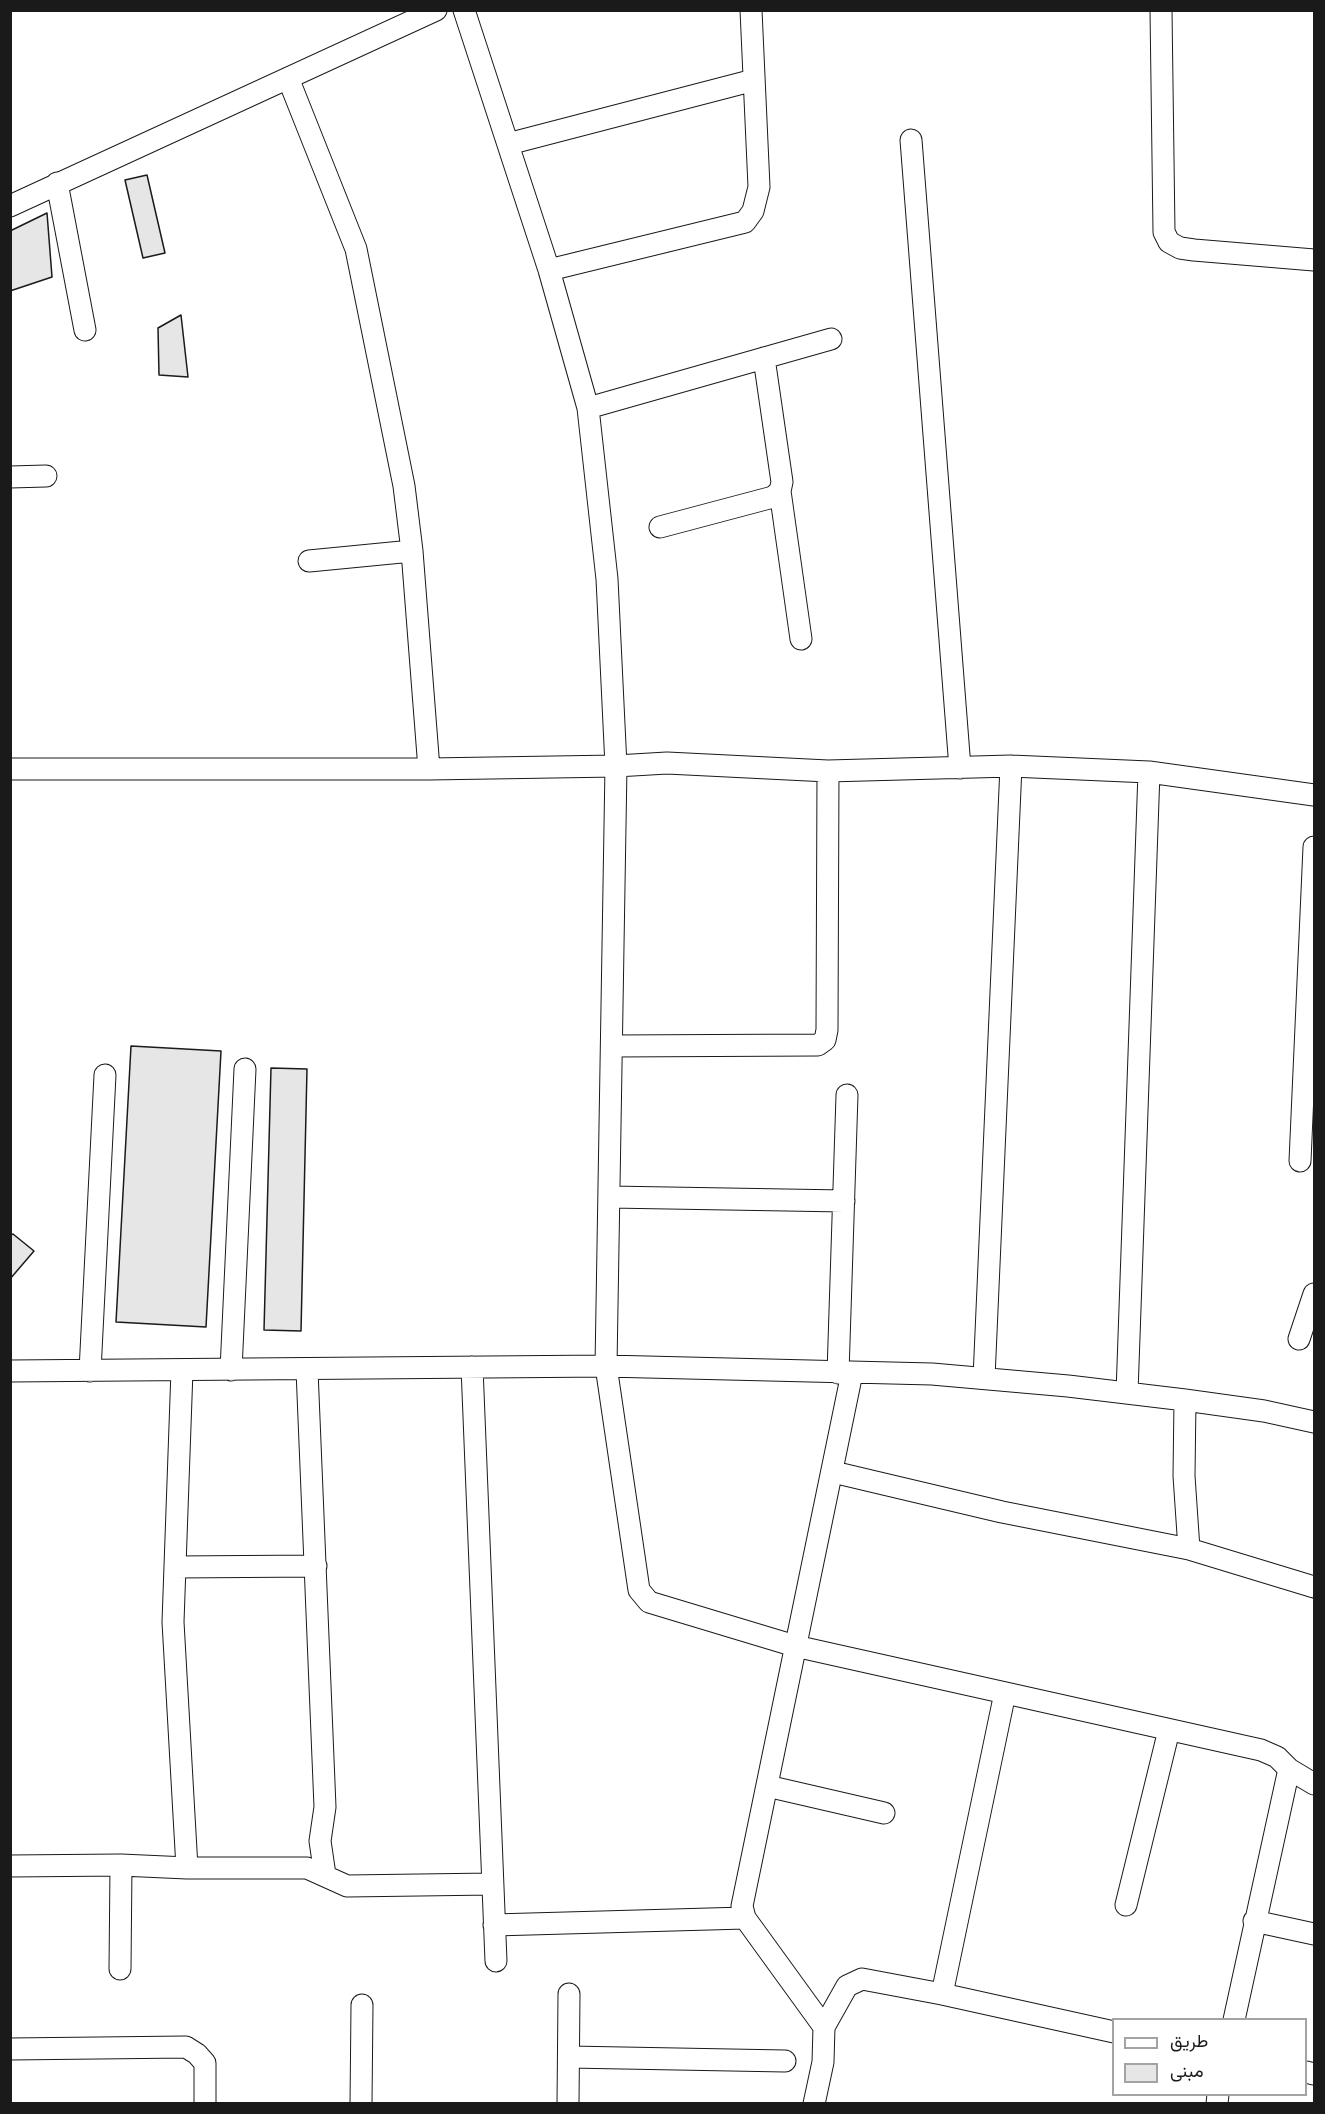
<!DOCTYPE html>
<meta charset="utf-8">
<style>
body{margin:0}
#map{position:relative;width:1325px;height:2114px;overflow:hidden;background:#fff;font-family:Inter,Vazirmatn,sans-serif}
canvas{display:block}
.frame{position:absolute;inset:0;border:12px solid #1a1a1a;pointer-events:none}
.legend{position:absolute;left:1112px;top:2018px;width:195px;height:78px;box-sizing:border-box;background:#fff;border:2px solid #a3a3a3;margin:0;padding:8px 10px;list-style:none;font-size:18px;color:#1a1a1a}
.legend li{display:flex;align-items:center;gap:12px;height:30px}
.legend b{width:30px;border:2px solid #a3a3a3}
</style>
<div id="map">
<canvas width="1325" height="2114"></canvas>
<div class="frame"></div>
<ul class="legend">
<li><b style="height:8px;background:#fff"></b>طريق</li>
<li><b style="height:16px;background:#e6e6e6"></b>مبنى</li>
</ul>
</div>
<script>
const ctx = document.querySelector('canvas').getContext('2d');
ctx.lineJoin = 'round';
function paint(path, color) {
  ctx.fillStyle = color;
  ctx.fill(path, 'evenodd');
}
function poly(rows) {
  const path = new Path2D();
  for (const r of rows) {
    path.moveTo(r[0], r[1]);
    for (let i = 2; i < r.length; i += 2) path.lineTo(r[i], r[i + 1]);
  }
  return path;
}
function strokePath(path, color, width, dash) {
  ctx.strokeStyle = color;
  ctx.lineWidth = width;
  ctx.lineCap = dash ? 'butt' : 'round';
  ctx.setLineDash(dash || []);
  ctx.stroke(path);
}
const building = poly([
 [147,175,165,253,143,258,125,180,147,175],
 [47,213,52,277,10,291,10,231,47,213],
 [181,315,188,377,159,375,158,328,181,315],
 [131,1046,221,1051,206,1327,116,1322,131,1046],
 [271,1068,307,1069,301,1331,264,1330,271,1068],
 [13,1234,34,1251,10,1279,10,1236,13,1234]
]);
paint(building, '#e6e6e6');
strokePath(building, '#1a1a1a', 1.5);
const minor = poly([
 [464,10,549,270,588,408,607,579,616,766,606,1366,639,1590,649,1602,795,1646,1261,1750,1277,1757,1289,1769,1314,1784],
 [1161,10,1164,232,1169,242,1180,248,1194,250,1314,260],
 [288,78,356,249,404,486,412,551,429,769],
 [911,140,960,768],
 [508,144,754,80],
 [57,183,85,330],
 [10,206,436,10],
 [549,270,745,222,753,211,759,187,751,10],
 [588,408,831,339],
 [10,477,46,476],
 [780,491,801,639],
 [660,527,773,497,780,491,782,482,764,358],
 [309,561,412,551],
 [10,769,429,769,616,766,667,763,828,771,1011,766,1149,772,1314,795],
 [612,1046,818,1045,825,1040,827,1030,828,771],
 [1300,1161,1314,847],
 [610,1197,844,1201],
 [1299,1339,1314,1294],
 [472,1367,496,1961],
 [182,1370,173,1622,187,1868],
 [231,1370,245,1069],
 [307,1370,325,1807,320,1841,325,1875],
 [10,1371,606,1366,932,1374,1068,1386,1185,1400,1264,1411,1314,1422],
 [90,1371,105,1075],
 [838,1373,847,1095],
 [984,1378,1011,766],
 [1127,1393,1149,772],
 [1185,1400,1184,1476,1189,1549],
 [833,1472,1002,1512,1189,1549,1314,1587],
 [175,1567,316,1566],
 [767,1786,884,1813],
 [10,1866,121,1865,187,1868,307,1868,347,1886,492,1884],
 [1126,1905,1169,1730],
 [1254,1921,1314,1934],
 [494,1925,745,1918],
 [120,1969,121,1865],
 [942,1994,1005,1693],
 [1234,2020,1289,1769],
 [824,2027,745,1918,742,1906,852,1373],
 [10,2049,186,2047,197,2054,205,2063,205,2104],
 [569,2057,785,2061],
 [1306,2072,1314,2074],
 [361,2104,362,2005],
 [568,2104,569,1994],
 [814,2104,823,2062,824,2027,847,1986,862,1979,942,1994,1114,2032],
 [1217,2104,1218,2094]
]);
strokePath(minor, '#1a1a1a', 23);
strokePath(minor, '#fff', 21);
</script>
